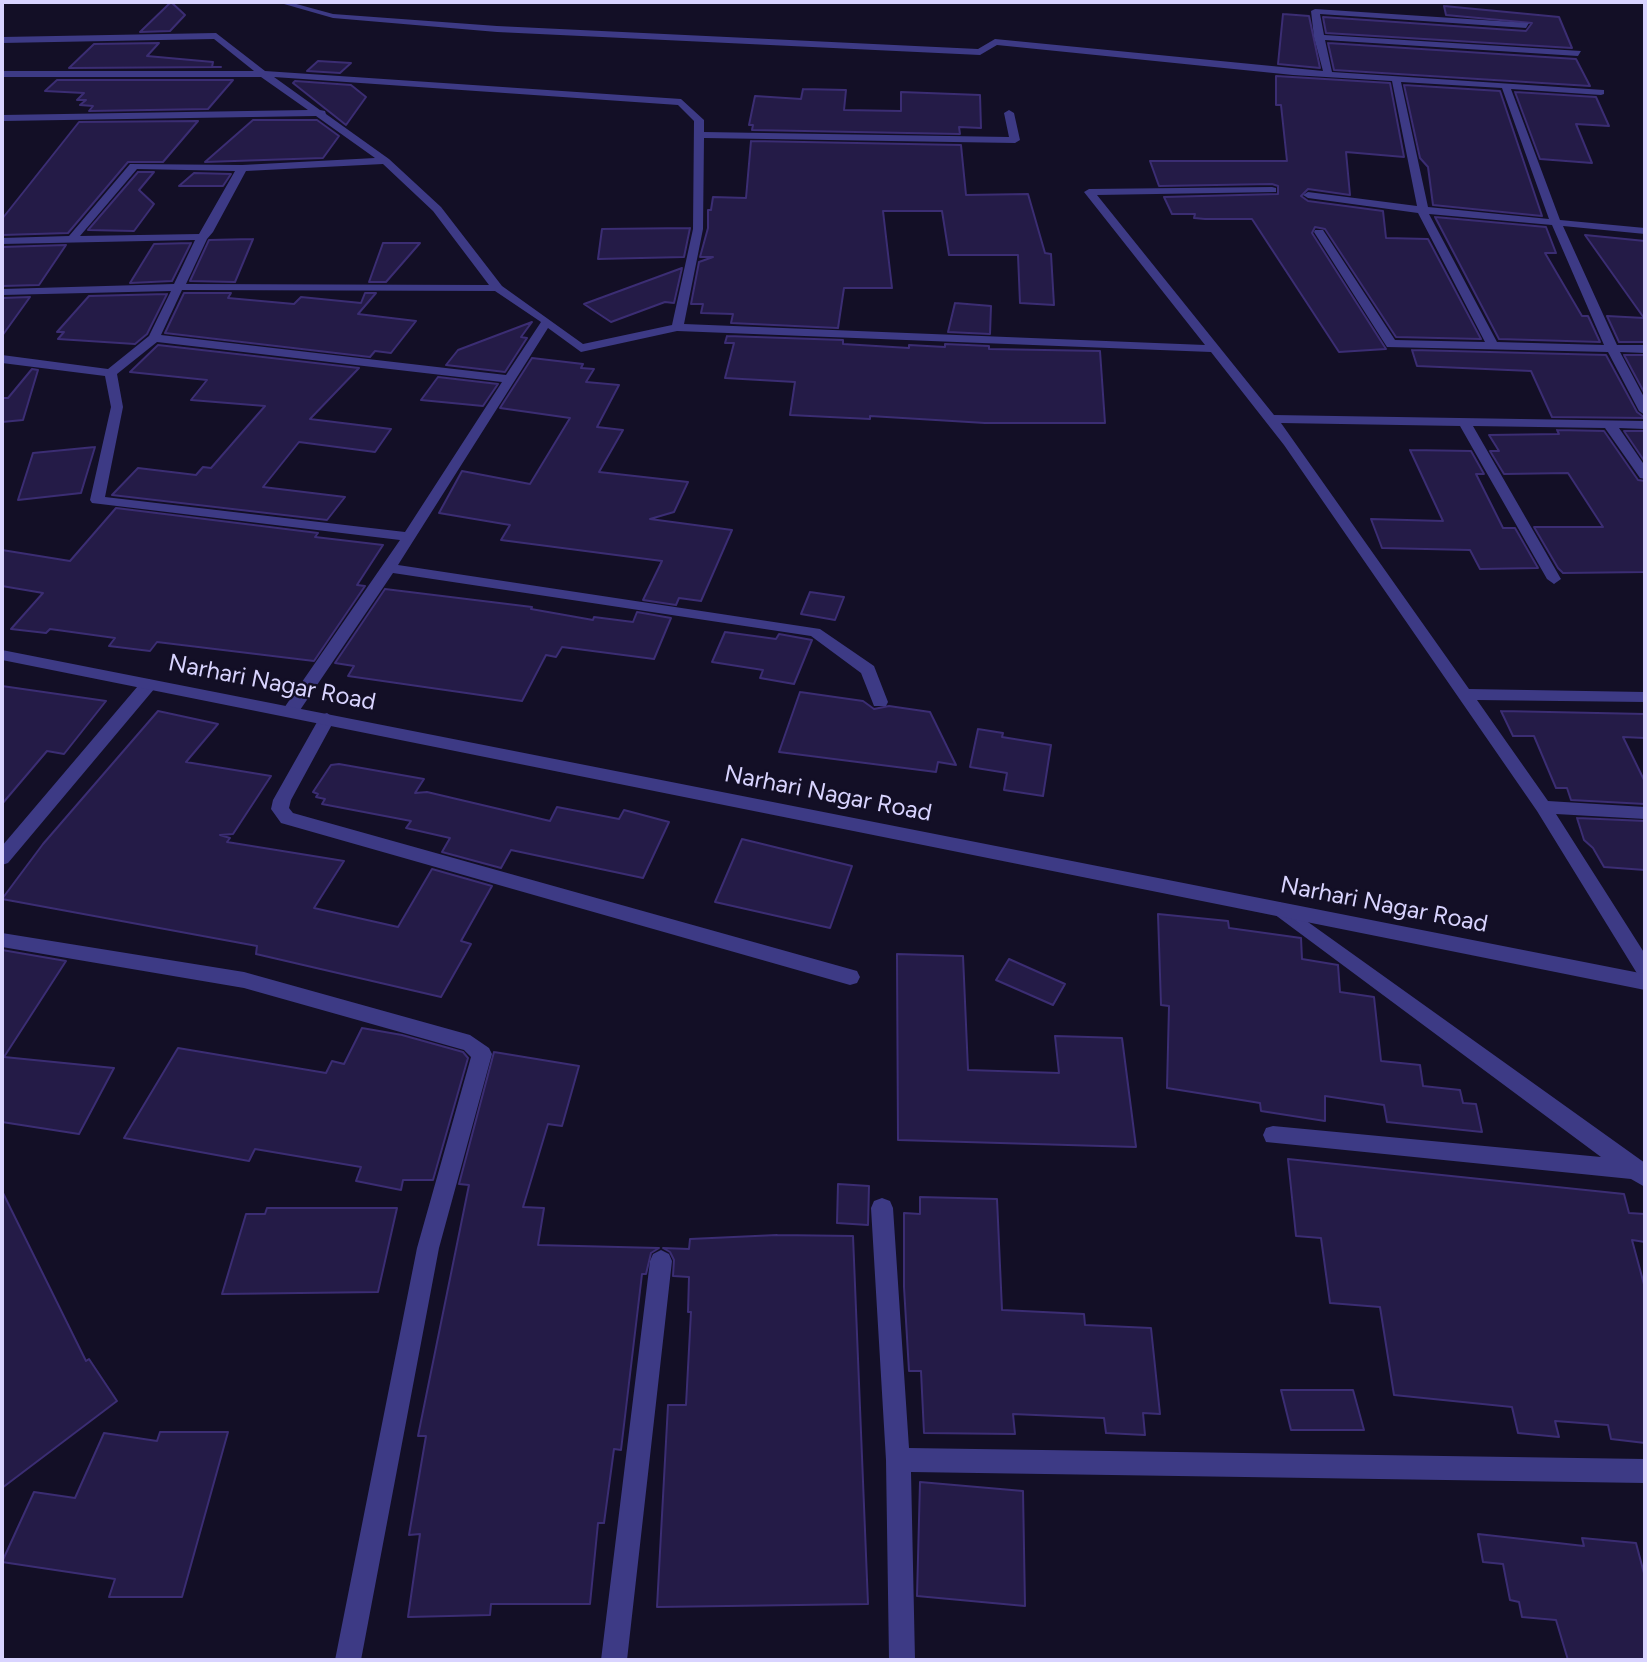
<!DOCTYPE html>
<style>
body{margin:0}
#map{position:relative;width:1647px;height:1662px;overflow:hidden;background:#130f26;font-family:Figtree,sans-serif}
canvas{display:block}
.frame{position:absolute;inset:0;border:4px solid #d9d4ff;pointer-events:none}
</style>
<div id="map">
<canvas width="1647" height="1662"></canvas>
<div class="frame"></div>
</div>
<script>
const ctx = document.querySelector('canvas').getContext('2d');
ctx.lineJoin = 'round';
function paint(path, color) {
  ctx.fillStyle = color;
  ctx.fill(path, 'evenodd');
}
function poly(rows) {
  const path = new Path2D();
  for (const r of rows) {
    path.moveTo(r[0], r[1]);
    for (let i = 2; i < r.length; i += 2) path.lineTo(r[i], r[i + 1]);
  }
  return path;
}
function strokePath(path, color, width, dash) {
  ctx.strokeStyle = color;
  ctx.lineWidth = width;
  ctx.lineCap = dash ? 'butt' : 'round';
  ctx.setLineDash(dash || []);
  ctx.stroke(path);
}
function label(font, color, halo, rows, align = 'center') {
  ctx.font = font + ' Figtree,sans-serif';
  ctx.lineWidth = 5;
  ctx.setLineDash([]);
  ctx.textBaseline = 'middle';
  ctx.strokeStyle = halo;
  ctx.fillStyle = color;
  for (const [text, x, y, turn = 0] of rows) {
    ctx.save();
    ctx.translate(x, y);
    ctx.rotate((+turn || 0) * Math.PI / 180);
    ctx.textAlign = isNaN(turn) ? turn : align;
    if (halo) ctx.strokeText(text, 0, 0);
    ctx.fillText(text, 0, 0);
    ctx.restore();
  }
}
const building = poly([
 [171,2,185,15,170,31,140,32,171,2],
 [1444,6,1559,17,1572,48,1326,33,1323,17,1526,31,1532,23,1446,15,1444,6],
 [1283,14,1309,16,1320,68,1278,64,1283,14],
 [159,43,147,56,213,62,212,67,221,67,69,68,94,44,159,43],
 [1328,43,1576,59,1590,86,1334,70,1328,43],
 [318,61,351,63,340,73,307,71,318,61],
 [1276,76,1390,83,1404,157,1346,152,1350,195,1308,189,1301,196,1308,201,1383,211,1386,238,1428,239,1481,339,1396,337,1325,229,1315,227,1312,233,1386,349,1339,352,1252,219,1205,219,1194,218,1195,214,1172,214,1164,197,1278,194,1278,186,1272,184,1159,186,1150,161,1287,161,1281,105,1276,105,1276,76],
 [57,80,233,80,208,109,89,111,93,106,80,105,86,100,77,100,84,93,45,91,57,80],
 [295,81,351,85,366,97,346,125,293,83,295,81],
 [1404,85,1500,91,1542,216,1433,205,1428,167,1420,158,1404,85],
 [803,89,846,90,844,110,901,111,901,92,980,95,981,128,959,127,960,134,752,130,753,125,749,125,755,96,801,99,803,89],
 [1515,92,1596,97,1609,126,1576,124,1592,163,1540,159,1515,92],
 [253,120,317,120,339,136,323,158,205,162,253,120],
 [198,121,163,162,128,162,68,233,2,235,2,219,79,122,198,121],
 [751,141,961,145,966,195,1028,194,1045,253,1051,254,1054,305,1020,303,1018,255,949,255,942,211,883,211,892,288,844,288,838,328,731,323,733,314,701,313,703,304,691,304,699,262,713,257,700,257,708,228,708,210,711,210,713,197,746,198,751,141],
 [138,172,154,172,139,190,154,204,134,231,88,230,138,172],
 [194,173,231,174,223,186,179,186,194,173],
 [1435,217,1546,227,1556,253,1545,253,1582,316,1588,316,1600,342,1499,339,1435,217],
 [690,228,684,257,598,259,602,229,690,228],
 [1585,235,1645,241,1645,342,1619,342,1607,316,1644,318,1585,235],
 [253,239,235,282,190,281,209,240,253,239],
 [191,243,172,281,130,283,154,244,191,243],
 [383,243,420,243,386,282,369,282,383,243],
 [66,245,39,285,2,286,2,247,66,245],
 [682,268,674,303,665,302,611,322,584,304,682,268],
 [184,293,231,293,228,298,294,304,301,297,361,303,365,293,376,293,358,314,416,321,391,353,375,351,370,357,165,333,184,293],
 [167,294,147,334,135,344,58,339,64,332,57,332,89,296,167,294],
 [30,297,2,336,2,298,30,297],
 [955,303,991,306,990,334,948,332,955,303],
 [532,322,521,337,527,338,505,372,446,365,458,350,532,322],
 [727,336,843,340,843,344,909,348,909,345,945,347,945,344,989,346,989,349,1100,351,1105,423,985,423,870,416,870,419,790,415,795,382,725,378,734,343,725,343,727,336],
 [158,345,359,368,310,419,391,429,375,452,299,442,263,487,345,497,327,520,112,495,138,468,196,475,203,467,211,468,265,406,191,400,207,380,130,372,158,345],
 [1412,350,1606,355,1637,412,1645,418,1552,417,1531,371,1417,366,1412,350],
 [1624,355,1645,355,1645,394,1624,355],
 [532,358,583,364,581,368,594,369,586,382,619,385,597,427,623,430,599,472,688,482,674,512,650,519,732,530,701,601,679,598,676,605,643,600,662,561,501,540,510,525,439,513,462,471,530,484,570,418,500,408,532,358],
 [32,369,38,370,23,420,2,422,2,398,8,398,32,369],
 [438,377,498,384,483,406,421,400,438,377],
 [1557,430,1604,431,1638,480,1645,481,1645,572,1563,573,1558,568,1534,527,1603,527,1568,473,1504,474,1490,451,1499,451,1489,435,1559,434,1557,430],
 [1624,431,1645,431,1645,462,1624,431],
 [95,447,81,493,18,500,33,453,95,447],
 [1410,450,1471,451,1484,474,1476,474,1503,528,1515,528,1538,568,1480,569,1470,550,1382,548,1371,519,1443,521,1410,450],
 [116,508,318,533,315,537,383,545,357,585,365,586,314,661,157,642,150,651,109,646,115,638,50,629,46,633,11,629,43,593,2,586,2,550,70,561,116,508],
 [385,589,532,607,531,609,593,620,594,617,633,622,637,612,671,618,654,659,562,647,556,657,546,655,522,701,348,676,354,666,335,663,385,589],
 [810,592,844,597,835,620,801,614,810,592],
 [725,632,776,639,779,634,812,640,794,684,760,678,763,670,712,662,725,632],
 [2,686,106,701,64,754,47,751,2,804,2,686],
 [800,692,863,701,874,709,889,706,930,712,956,765,938,762,936,772,779,752,800,692],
 [158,711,218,724,186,762,271,776,233,834,220,835,230,838,227,842,344,861,314,908,398,927,432,869,492,886,461,941,471,944,441,997,256,954,257,946,2,899,43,844,158,711],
 [1501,711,1645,714,1645,738,1623,737,1645,782,1645,804,1571,800,1567,788,1556,788,1534,736,1513,736,1501,711],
 [978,729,1003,733,1002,737,1051,745,1043,796,1004,790,1007,773,970,767,978,729],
 [339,764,424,779,415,793,427,792,550,821,557,807,619,819,624,810,669,822,643,878,511,850,501,868,442,852,450,838,406,828,411,821,322,804,325,799,316,797,318,794,313,792,331,765,339,764],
 [1577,818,1645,821,1645,870,1604,867,1593,848,1584,840,1577,818],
 [742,839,852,866,830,928,715,902,742,839],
 [1158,914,1228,921,1229,928,1301,938,1302,959,1338,965,1340,992,1374,997,1381,1061,1420,1065,1423,1086,1460,1090,1463,1103,1476,1104,1482,1132,1387,1122,1384,1105,1325,1096,1325,1121,1261,1111,1260,1103,1167,1088,1169,1006,1161,1005,1158,914],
 [2,950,66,961,4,1057,114,1068,79,1134,2,1122,2,950],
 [897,954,963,956,968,1070,1059,1073,1055,1036,1122,1038,1136,1147,898,1140,897,954],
 [1009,959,1065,984,1053,1005,996,980,1009,959],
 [362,1028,402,1035,463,1052,468,1058,433,1180,403,1180,401,1190,356,1181,361,1167,255,1149,249,1161,124,1138,178,1048,326,1073,332,1061,344,1064,362,1028],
 [494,1052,579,1066,562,1126,548,1124,523,1207,544,1208,538,1245,659,1248,651,1253,646,1274,642,1274,621,1450,614,1449,604,1523,598,1523,590,1604,491,1604,490,1615,408,1617,420,1534,409,1535,426,1436,418,1436,469,1185,459,1184,494,1052],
 [1288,1159,1624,1194,1629,1213,1645,1214,1645,1242,1632,1240,1645,1288,1645,1443,1611,1439,1608,1425,1555,1421,1559,1437,1518,1433,1512,1407,1394,1395,1380,1307,1330,1303,1321,1238,1296,1236,1288,1159],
 [838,1184,869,1186,868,1225,837,1223,838,1184],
 [2,1191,86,1361,89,1359,117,1401,2,1488,2,1191],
 [920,1197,997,1199,1002,1310,1084,1314,1085,1325,1151,1328,1160,1414,1143,1413,1145,1435,1106,1433,1104,1418,1013,1414,1015,1434,924,1433,921,1371,909,1371,904,1287,904,1213,920,1214,920,1197],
 [267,1208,397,1208,378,1292,222,1294,246,1214,265,1214,267,1208],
 [777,1235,853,1236,868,1604,657,1607,668,1405,686,1405,691,1312,688,1312,689,1277,673,1276,674,1260,670,1252,663,1248,689,1249,690,1239,777,1235],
 [1281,1390,1353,1390,1364,1430,1291,1430,1281,1390],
 [160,1432,228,1432,182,1597,109,1597,115,1579,2,1562,34,1492,75,1498,104,1433,157,1441,160,1432],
 [920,1482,1023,1491,1025,1606,917,1596,920,1482],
 [1478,1534,1584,1546,1582,1538,1636,1543,1645,1577,1645,1660,1568,1660,1556,1620,1522,1617,1519,1602,1510,1600,1503,1564,1483,1562,1478,1534]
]);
paint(building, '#241b47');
strokePath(building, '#3b2d73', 2);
paint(poly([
 [277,2,289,2,333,14,497,26,978,49,995,39,1323,71,1314,37,1311,11,1315,9,1529,23,1526,28,1320,14,1324,35,1581,51,1578,56,1325,40,1332,72,1604,90,1604,94,1601,95,1511,89,1560,220,1645,228,1645,234,1563,226,1617,345,1645,345,1645,353,1620,352,1645,399,1645,415,1639,411,1608,352,1387,347,1314,232,1315,230,1323,230,1395,340,1485,342,1418,213,1308,198,1303,195,1308,192,1417,206,1392,81,1293,75,997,45,980,55,497,32,333,18,277,2],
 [1401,82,1502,88,1549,219,1428,207,1401,82],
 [1429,214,1552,225,1604,345,1497,342,1429,214],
 [216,33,265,71,681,99,704,120,704,132,1009,137,1004,113,1009,110,1014,113,1020,140,1015,143,704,138,703,229,684,324,1205,345,1084,192,1089,189,1272,187,1276,188,1276,192,1097,195,1274,415,1645,421,1645,429,1619,428,1645,466,1645,479,1640,478,1605,428,1473,426,1561,579,1554,584,1547,579,1460,426,1281,423,1469,689,1645,692,1645,702,1477,700,1548,801,1645,807,1645,819,1556,814,1645,954,1645,978,1638,975,1537,811,1284,445,1211,352,677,331,581,352,548,328,398,565,820,629,874,666,888,702,886,706,874,706,861,673,811,636,393,573,296,716,284,716,282,712,284,708,400,540,92,503,90,500,111,407,105,376,2,363,2,355,108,369,149,336,171,291,2,295,2,289,174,284,195,240,2,244,2,238,69,236,130,164,242,165,375,158,316,116,2,121,2,115,308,110,261,77,2,77,2,71,254,71,214,39,2,43,2,37,216,33],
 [274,77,678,105,694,121,693,229,672,325,583,344,502,286,441,207,389,159,326,114,325,111,320,110,274,77],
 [383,164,433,211,489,285,186,284,207,239,213,232,246,171,383,164],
 [137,169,235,171,199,234,80,236,137,169],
 [182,290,495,291,541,322,506,375,161,335,182,290],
 [157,342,502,382,405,532,105,497,123,407,117,374,157,342],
 [149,679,157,684,155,688,8,863,2,865,2,846,143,680,149,679],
 [327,713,335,719,291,800,289,808,293,813,850,969,857,971,860,977,857,983,850,985,281,823,271,809,273,800,321,715,327,713],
 [1280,902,1645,1163,1645,1187,1631,1179,1266,1142,1263,1135,1266,1128,1273,1126,1601,1157,1274,914,1271,909,1274,904,1280,902],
 [2,933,244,972,470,1035,489,1048,492,1054,439,1248,361,1660,335,1660,417,1248,471,1057,464,1050,244,988,2,947,2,933],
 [882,1198,890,1201,893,1208,909,1448,1645,1459,1645,1483,911,1472,915,1660,889,1660,886,1460,871,1208,874,1201,882,1198],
 [661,1250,669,1254,672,1261,627,1660,601,1660,650,1261,653,1254,661,1250]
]), '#3d3a85');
paint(poly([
 [2,650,1645,974,1645,990,2,660,2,650]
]), '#3d3a85');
label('24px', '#d9d4ff', '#130f26', [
 ["Narhari Nagar Road",272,683,11],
 ["Narhari Nagar Road",828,794,11],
 ["Narhari Nagar Road",1384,905,11]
]);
</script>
